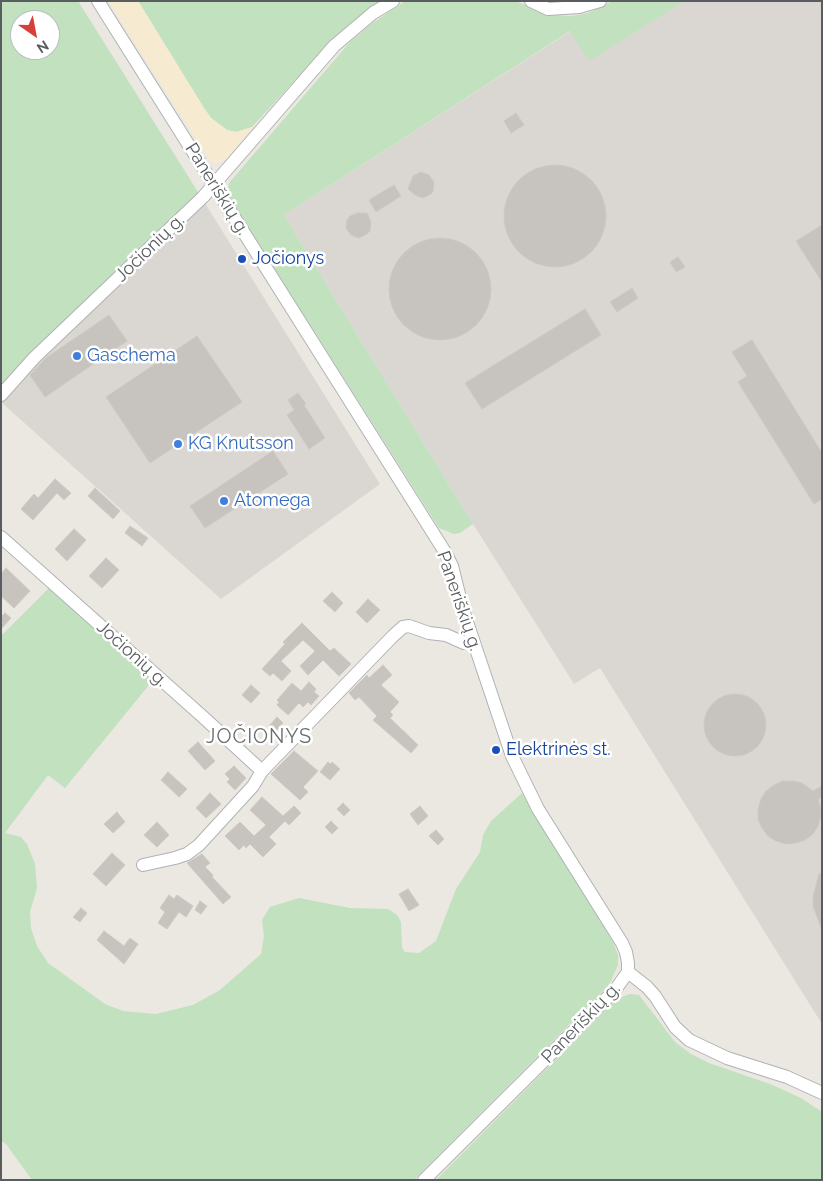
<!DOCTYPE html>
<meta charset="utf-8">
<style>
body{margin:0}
#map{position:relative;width:823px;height:1181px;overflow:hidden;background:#ebe8e1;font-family:Raleway,sans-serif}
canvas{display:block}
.frame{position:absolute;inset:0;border:2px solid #5a5d60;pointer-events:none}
.north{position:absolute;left:10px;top:10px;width:50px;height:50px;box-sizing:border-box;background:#fff;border:1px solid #bdbebf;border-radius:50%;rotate:147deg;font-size:14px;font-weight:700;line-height:20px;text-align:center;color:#5a5d60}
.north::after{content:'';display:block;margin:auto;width:18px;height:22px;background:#d83e3a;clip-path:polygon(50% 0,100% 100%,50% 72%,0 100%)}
</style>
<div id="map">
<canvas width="823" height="1181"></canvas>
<div class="frame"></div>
<div class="north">N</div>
</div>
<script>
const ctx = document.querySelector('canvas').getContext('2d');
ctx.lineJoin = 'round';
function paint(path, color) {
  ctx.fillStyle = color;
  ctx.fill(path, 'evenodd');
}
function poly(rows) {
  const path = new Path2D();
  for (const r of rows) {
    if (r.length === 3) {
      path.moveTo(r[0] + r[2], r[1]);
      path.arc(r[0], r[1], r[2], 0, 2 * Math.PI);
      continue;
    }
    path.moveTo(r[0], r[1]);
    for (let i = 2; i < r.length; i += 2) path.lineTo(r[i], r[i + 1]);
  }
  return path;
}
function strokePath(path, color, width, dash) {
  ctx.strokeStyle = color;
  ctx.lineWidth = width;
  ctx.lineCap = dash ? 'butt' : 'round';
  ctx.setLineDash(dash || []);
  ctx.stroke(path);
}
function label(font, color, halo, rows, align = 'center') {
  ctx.font = font + ' Raleway,sans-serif';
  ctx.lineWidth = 5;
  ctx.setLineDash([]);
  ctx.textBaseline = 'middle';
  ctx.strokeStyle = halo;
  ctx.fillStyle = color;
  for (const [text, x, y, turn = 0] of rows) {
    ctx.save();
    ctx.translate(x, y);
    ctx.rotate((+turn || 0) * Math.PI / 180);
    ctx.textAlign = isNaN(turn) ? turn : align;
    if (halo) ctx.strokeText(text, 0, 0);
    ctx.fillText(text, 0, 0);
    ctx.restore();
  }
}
paint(poly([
 [685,1,822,1,822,1024,600,668,574,684,473,524,284,215,571,31,589,60],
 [198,192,380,484,221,599,1,402,1,385]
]), '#dad7d3');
paint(poly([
 [1,1,78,1,198,192,1,385],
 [20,20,50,20,50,50,20,50],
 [138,1,380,1,335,37,252,127,236,132,227,130,211,118,204,108],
 [405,1,515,1,552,15,571,16,588,13,613,1,685,1,589,61,570,31,284,215,473,524,460,533,454,534,439,528,231,200,227,191,229,183,350,42,370,25],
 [50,587,153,680,65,788,48,775,5,833,21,837,27,844,35,864,37,888,30,912,31,928,37,946,48,963,105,1004,123,1011,156,1014,193,1005,220,990,261,954,264,936,262,920,270,907,299,898,350,908,388,909,397,915,401,922,402,948,405,952,419,953,436,941,456,889,480,852,483,835,491,821,522,793,613,942,618,955,618,965,609,985,414,1180,32,1180,6,1144,1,1141,1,633,3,634],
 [630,994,639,995,675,1042,691,1054,709,1063,770,1084,801,1098,822,1112,822,1180,436,1180,616,999]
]), '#c1e1bf');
paint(poly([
 [108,1,138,1,204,108,211,118,227,130,236,132,252,127,227,159,215,164,208,158]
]), '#f6ebd1');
const building = poly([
 [516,113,524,125,511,133,504,121,516,113],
 [555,216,51],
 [421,172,429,175,434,182,433,191,431,194,423,198,415,195,408,189,413,176,421,172],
 [394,185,401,196,376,212,369,200,394,185],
 [358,213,367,213,371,222,370,231,367,234,359,238,351,235,346,228,347,220,350,216,358,213],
 [822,225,822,282,796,241,822,225],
 [440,289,51],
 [678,257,685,267,676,272,670,262,678,257],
 [632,288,638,298,617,312,610,302,632,288],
 [585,309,601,335,482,409,465,383,585,309],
 [109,315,127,341,45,397,30,375,46,358,109,315],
 [197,336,242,402,150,463,106,397,197,336],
 [752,340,822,453,822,499,814,504,738,382,747,376,732,352,752,340],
 [298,393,306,404,304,405,325,438,309,449,287,415,294,410,288,400,298,393],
 [273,451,288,474,205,528,190,506,273,451],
 [55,479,71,493,64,500,57,493,33,520,21,509,34,494,38,498,55,479],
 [95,488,120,511,113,519,88,496,95,488],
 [130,526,148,538,142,546,125,533,130,526],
 [74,529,86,540,67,561,55,549,74,529],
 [106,558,119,570,102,588,89,576,106,558],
 [6,568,30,591,14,608,1,596,1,574,6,568],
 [332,592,343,603,335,612,323,601,332,592],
 [368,599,380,610,367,623,356,612,368,599],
 [5,613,11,618,1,629,1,617,5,613],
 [302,623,330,651,334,648,351,664,339,676,323,660,308,675,300,666,315,651,303,640,281,661,291,671,282,681,273,673,270,676,262,669,285,644,283,642,302,623],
 [383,665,392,675,381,685,399,702,390,712,393,715,390,718,418,745,411,753,373,720,377,716,359,697,355,700,349,693,367,675,369,678,383,665],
 [309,682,316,689,314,692,319,696,311,705,308,702,303,707,299,703,288,715,277,705,279,702,277,700,292,683,301,691,309,682],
 [251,685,260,693,251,703,242,695,251,685],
 [735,725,31],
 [277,717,283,723,275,732,269,726,277,717],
 [198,742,215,761,205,770,188,751,198,742],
 [294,751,318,771,303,787,308,792,300,800,271,774,294,751],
 [328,762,330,764,332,762,340,769,330,780,320,772,328,762],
 [234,766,246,778,235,790,227,782,230,779,225,774,234,766],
 [168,772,187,789,179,797,161,780,168,772],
 [783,781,793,781,802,783,813,791,822,786,822,797,818,799,820,806,821,816,818,826,813,834,805,840,796,843,786,844,776,841,768,836,762,828,758,819,758,809,761,799,766,791,774,785,783,781],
 [210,793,221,804,206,818,196,808,210,793],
 [262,797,283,816,294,806,301,813,289,825,285,821,269,837,276,844,263,857,250,844,246,848,244,845,239,850,225,836,240,822,254,836,266,825,250,810,262,797],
 [343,803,350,810,344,816,337,809,343,803],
 [420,806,428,816,418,825,410,814,420,806],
 [117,812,125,822,113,833,104,824,117,812],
 [331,821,338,828,332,834,325,827,331,821],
 [157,822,169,835,157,847,144,835,157,822],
 [436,830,444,839,438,845,429,836,436,830],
 [112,853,125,865,106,886,93,874,112,853],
 [202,854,210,863,205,867,213,875,212,877,231,897,223,904,187,863,202,854],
 [819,874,822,874,821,927,813,906,813,897,819,874],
 [408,889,419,905,409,911,399,894,408,889],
 [169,895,174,899,177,895,193,906,186,917,179,912,167,929,158,923,165,912,160,908,169,895],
 [200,901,207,906,201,914,195,910,200,901],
 [81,908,87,913,80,922,73,917,81,908],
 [104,931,124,946,130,938,138,944,124,964,97,940,104,931]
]);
paint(building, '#c7c3be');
strokePath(building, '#cfcac0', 1);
const street = poly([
 [98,1,445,552,452,566,463,610,512,756,538,809,622,943,626,952,628,963,628,972,615,990,424,1180],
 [531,1,548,9,579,7,600,1],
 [1,395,34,358,203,197,334,46,373,13,393,1],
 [1,537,202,716,262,771],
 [143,865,175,858,187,854,199,845,253,786,262,771,393,636,403,627,409,626,429,633,446,635,464,643,473,639],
 [628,972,647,987,655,996,675,1027,689,1040,727,1058,787,1077,822,1093]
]);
strokePath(street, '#afb2b5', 14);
strokePath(street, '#fff', 12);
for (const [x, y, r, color] of [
 [242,259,5,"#1a4fb4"],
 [77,356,5,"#3f7fe0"],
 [178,444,5,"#3f7fe0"],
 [224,501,5,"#3f7fe0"],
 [496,750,5,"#1a4fb4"]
]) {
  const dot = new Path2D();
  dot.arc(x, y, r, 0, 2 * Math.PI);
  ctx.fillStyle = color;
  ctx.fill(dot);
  strokePath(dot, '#fff', 2);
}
label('18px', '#5a5d60', '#fff', [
 ["Paneriškių g.",217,189,58],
 ["Jočionių g.",150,248,-44],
 ["Paneriškių g.",459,601,71],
 ["Jočionių g.",132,654,42],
 ["Paneriškių g.",581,1023,-46]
]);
label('18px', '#164399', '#fff', [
 ["Jočionys",252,259],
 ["Elektrinės st.",506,750]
], 'left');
label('18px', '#366cbe', '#fff', [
 ["Gaschema",87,356],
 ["KG Knutsson",188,444],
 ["Atomega",234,501]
], 'left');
ctx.letterSpacing = '1px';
label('20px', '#6b6f72', '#fff', [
 ["JOČIONYS",259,737]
]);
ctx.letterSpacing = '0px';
</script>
